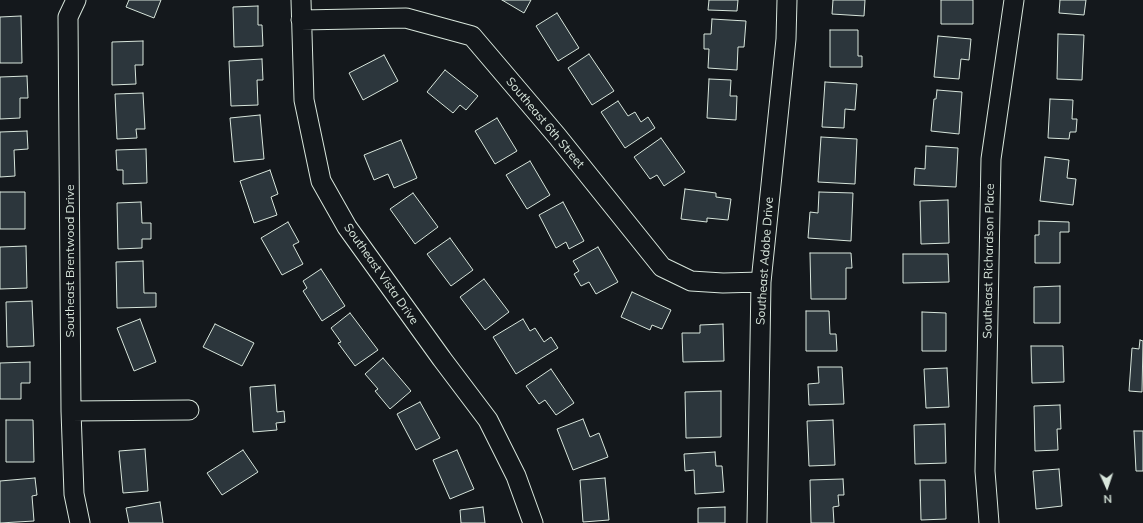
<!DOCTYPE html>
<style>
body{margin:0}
#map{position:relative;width:1143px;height:523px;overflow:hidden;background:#14181c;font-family:Mulish,sans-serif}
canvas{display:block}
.north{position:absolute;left:1087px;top:467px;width:40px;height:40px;-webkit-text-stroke:3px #14181c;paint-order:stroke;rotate:177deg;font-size:11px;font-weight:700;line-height:16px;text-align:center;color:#d8e6dc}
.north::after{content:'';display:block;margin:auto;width:14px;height:18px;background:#d8e6dc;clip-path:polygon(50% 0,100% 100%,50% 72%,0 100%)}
</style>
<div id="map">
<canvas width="1143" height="523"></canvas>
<div class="north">N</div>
</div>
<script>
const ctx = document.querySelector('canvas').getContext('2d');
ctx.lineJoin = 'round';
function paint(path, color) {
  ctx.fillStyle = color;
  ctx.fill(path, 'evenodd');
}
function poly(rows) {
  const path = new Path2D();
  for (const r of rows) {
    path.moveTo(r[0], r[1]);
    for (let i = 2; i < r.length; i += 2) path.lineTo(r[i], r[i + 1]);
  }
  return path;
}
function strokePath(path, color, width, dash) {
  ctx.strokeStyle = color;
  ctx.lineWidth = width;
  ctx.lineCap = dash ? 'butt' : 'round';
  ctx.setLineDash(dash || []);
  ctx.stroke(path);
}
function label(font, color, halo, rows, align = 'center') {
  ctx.font = font + ' Mulish,sans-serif';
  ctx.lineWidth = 3;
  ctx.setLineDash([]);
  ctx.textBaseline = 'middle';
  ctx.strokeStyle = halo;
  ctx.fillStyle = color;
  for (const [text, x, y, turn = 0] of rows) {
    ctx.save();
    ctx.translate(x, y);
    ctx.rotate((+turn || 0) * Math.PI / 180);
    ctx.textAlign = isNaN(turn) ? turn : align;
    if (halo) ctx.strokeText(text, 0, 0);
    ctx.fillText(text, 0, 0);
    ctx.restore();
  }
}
const building = poly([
 [129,0,161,0,154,18,126,7,129,0],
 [502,0,531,0,524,13,502,0],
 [709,0,738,0,737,11,708,10,709,0],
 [833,0,865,0,864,16,832,14,833,0],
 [941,0,973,0,973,24,941,24,941,0],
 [1060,0,1086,0,1084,15,1059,13,1060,0],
 [258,6,258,25,262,25,263,46,234,47,233,7,258,6],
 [557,13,579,48,558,61,536,26,557,13],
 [21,16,22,63,0,63,0,17,21,16],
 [712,19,746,21,744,47,738,47,737,70,708,68,709,49,704,49,704,34,711,34,712,19],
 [830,30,858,30,858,56,862,56,862,67,830,67,830,30],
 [1058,34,1084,35,1082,80,1057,79,1058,34],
 [938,36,971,39,969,60,961,59,959,79,934,77,938,36],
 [143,41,143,65,135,65,136,84,112,85,112,42,143,41],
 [589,54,614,91,592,105,568,68,589,54],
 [384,55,398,81,363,100,349,73,384,55],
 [262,59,263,80,257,80,258,105,231,106,229,61,262,59],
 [445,70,478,96,466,110,460,105,453,113,427,92,445,70],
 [27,76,28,98,20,98,20,118,0,119,0,77,27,76],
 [709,79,731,80,730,96,737,96,736,120,707,118,709,79],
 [825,82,857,84,855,110,845,109,844,128,822,127,825,82],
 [937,90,962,92,959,134,931,131,934,99,936,99,937,90],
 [143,93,145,129,136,129,137,138,117,139,115,94,143,93],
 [1050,99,1073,100,1072,119,1077,119,1076,132,1070,132,1069,139,1048,138,1050,99],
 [618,101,628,116,635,112,641,122,648,117,655,128,625,148,601,112,618,101],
 [260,115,264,159,234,162,230,118,260,115],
 [497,118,517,151,495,164,475,131,497,118],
 [27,131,28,149,14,150,15,176,0,177,0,132,27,131],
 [821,137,857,139,855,184,818,182,821,137],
 [661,138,685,172,664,186,657,175,650,179,634,157,661,138],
 [401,140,417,178,394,188,388,174,374,180,364,155,401,140],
 [926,146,958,148,956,187,914,185,915,168,925,169,926,146],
 [146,149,147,183,123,184,123,170,117,170,116,150,146,149],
 [1045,157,1069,160,1067,178,1076,179,1073,205,1040,201,1045,157],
 [530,161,550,195,527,209,506,175,530,161],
 [270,170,278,194,271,197,277,215,254,223,240,181,270,170],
 [685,189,716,193,716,197,731,199,728,220,707,218,707,222,681,219,685,189],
 [0,192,25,192,25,229,0,229,0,192],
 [819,192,853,193,851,241,808,238,810,212,818,213,819,192],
 [413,193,438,227,415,244,390,209,413,193],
 [948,200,949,243,921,244,920,201,948,200],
 [141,202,142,223,151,223,151,239,142,239,142,248,118,249,117,203,141,202],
 [563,202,584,241,569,249,566,242,556,248,539,215,563,202],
 [1039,221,1069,222,1069,232,1060,232,1060,263,1035,263,1035,235,1039,235,1039,221],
 [288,222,299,242,293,245,303,264,282,275,261,238,288,222],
 [450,238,473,270,451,286,427,254,450,238],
 [26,246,27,288,0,289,0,247,26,246],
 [598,247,618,282,596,294,589,282,581,286,574,274,579,271,573,261,598,247],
 [810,253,851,253,852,268,846,268,846,299,811,299,810,253],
 [903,254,948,254,949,282,903,283,903,254],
 [143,261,144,293,156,293,156,307,117,308,116,262,143,261],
 [321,269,345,306,322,321,303,291,307,288,303,281,321,269],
 [484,279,509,312,485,330,460,297,484,279],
 [1060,286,1060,323,1034,323,1034,287,1060,286],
 [632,292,671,310,662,329,652,325,650,330,621,317,632,292],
 [32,301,34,346,7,347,6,302,32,301],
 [806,311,829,311,830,334,836,334,837,351,806,351,806,311],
 [922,312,946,313,946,351,922,351,922,312],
 [350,313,378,350,355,366,338,343,341,342,331,328,350,313],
 [140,319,156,362,134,371,117,328,140,319],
 [523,319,530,331,535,328,544,342,551,337,558,348,516,374,493,337,523,319],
 [215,324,254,343,242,366,203,347,215,324],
 [723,324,724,361,683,362,682,333,700,333,700,325,723,324],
 [1140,340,1143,341,1142,392,1129,391,1132,348,1139,349,1140,340],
 [1031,346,1063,346,1064,382,1032,383,1031,346],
 [383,358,411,391,390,409,375,391,378,389,365,374,383,358],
 [30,362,30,383,21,383,21,399,0,399,0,363,30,362],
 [818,367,842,367,844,404,809,405,808,384,819,383,818,367],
 [947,368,949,407,926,408,924,369,947,368],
 [551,369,574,403,556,415,545,400,539,404,526,386,551,369],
 [275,385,277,412,284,411,285,422,276,423,277,430,253,432,250,387,275,385],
 [721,391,721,437,686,438,685,392,721,391],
 [420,402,440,438,416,450,397,414,420,402],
 [1060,405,1061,429,1057,429,1058,450,1035,451,1034,406,1060,405],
 [583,419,590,437,599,433,608,457,573,470,557,429,583,419],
 [6,420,33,420,34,462,6,462,6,420],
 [833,420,835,465,809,466,807,421,833,420],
 [945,424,946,463,915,464,914,425,945,424],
 [1134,431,1143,431,1143,471,1136,471,1134,431],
 [145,449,148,491,123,493,119,451,145,449],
 [243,450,258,472,222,495,207,473,243,450],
 [457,450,474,489,450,499,433,460,457,450],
 [715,452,716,466,722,466,724,492,695,494,694,470,685,471,684,454,715,452],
 [1059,469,1062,506,1036,509,1033,471,1059,469],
 [35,478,37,495,32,496,34,521,0,523,0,481,35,478],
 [605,478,609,520,583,522,580,480,605,478],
 [843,479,844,495,838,495,839,506,833,507,834,523,811,523,810,480,843,479],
 [920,480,945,480,946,519,921,520,920,480],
 [160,502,163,523,129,523,126,508,160,502],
 [483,507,485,523,461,523,460,510,483,507],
 [725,507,725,523,698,523,698,508,725,507]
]);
paint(building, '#2c363c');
strokePath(building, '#d8e6dc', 1);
const minor = poly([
 [76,0,68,17,71,411,74,494,80,523],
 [301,0,304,100,321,181,347,227,442,359,488,420,516,476,533,523],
 [301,20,406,18,472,36,557,136,662,267,691,281,723,283,761,282],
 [71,411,189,410],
 [757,523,761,282,786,39,787,0],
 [989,523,985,471,991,159,1014,0]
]);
strokePath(minor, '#d8e6dc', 21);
strokePath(minor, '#14181c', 19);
label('12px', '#d8e6dc', '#14181c', [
 ["Southeast 6th Street",545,123,50],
 ["Southeast Brentwood Drive",70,261,-90],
 ["Southeast Adobe Drive",765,261,-86],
 ["Southeast Richardson Place",989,261,-89],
 ["Southeast Vista Drive",381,274,55]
]);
</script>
